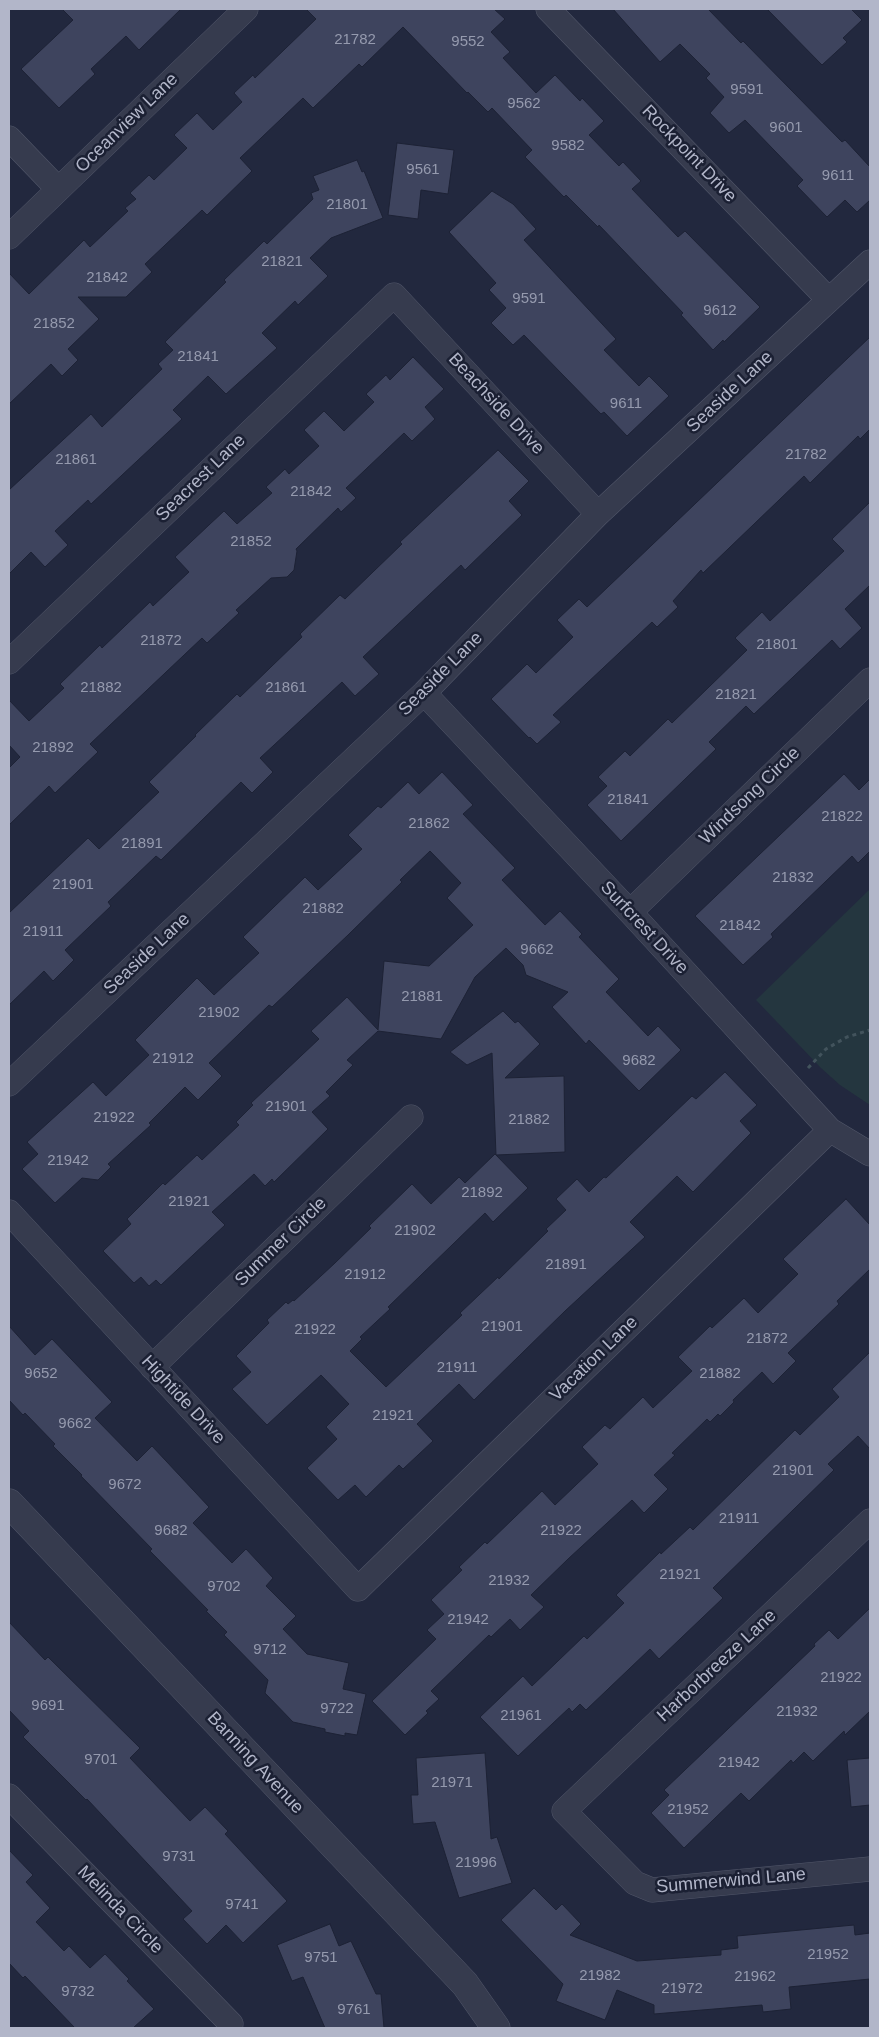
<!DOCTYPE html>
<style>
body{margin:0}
#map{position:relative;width:879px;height:2037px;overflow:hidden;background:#22283e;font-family:Arial,sans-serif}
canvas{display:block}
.frame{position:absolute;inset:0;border:10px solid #b2b6c9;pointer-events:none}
</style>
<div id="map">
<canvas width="879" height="2037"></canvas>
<div class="frame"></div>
</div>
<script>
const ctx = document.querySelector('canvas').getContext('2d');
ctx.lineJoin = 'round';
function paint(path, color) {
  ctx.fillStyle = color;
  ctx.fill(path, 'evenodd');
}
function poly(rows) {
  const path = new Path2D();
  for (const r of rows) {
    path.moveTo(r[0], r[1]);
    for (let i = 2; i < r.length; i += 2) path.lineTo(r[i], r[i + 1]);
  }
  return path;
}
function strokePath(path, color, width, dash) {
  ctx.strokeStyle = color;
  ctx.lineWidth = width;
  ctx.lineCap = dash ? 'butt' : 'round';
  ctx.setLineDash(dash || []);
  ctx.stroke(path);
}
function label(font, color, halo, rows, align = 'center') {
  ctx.font = font + ' Arial,sans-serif';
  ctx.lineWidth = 5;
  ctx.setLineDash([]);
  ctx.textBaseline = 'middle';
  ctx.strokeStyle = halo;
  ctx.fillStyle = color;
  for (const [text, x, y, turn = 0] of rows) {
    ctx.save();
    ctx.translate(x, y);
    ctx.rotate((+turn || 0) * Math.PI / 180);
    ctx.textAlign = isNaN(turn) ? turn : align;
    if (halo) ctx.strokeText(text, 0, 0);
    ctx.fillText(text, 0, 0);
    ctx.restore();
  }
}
paint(poly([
 [870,889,870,1105,840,1085,821,1068,756,1000]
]), '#24363f');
const building = poly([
 [62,9,181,9,139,50,126,36,91,69,95,74,59,108,21,69,73,20,62,9],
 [306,9,494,9,505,19,491,32,510,52,503,58,536,93,555,75,580,101,582,98,604,121,589,135,619,166,623,162,641,181,632,189,678,237,685,231,760,307,724,342,723,340,713,350,681,315,683,313,599,225,598,227,566,195,564,197,525,157,532,150,492,108,488,112,468,92,467,93,403,27,362,67,359,64,313,108,303,98,240,158,252,171,207,215,202,210,145,264,152,272,126,297,78,297,99,319,68,349,78,360,62,376,51,364,9,404,9,273,29,294,84,240,90,247,128,211,125,208,136,199,130,193,149,175,154,180,187,148,174,135,197,113,213,130,242,102,234,93,253,75,255,78,316,19,306,9],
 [613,9,708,9,741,43,743,41,842,142,845,140,870,167,870,200,857,212,845,200,827,217,797,186,803,180,745,120,729,133,710,113,724,97,706,78,710,74,680,44,660,62,613,9],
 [767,9,851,9,862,20,843,38,847,42,822,65,767,9],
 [397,143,454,150,448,194,421,190,418,219,388,215,397,143],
 [357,160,362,172,364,171,383,218,331,238,310,258,328,276,298,305,295,301,262,333,277,348,226,394,208,376,173,410,182,419,91,504,88,500,55,531,68,545,45,567,31,552,9,574,9,490,91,414,102,427,162,369,158,364,173,350,165,342,226,282,224,280,264,241,267,244,313,199,311,193,319,190,313,176,357,160],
 [492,191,513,204,536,229,524,240,616,339,604,350,639,386,649,376,669,396,627,436,604,412,601,414,524,335,513,345,491,323,506,308,489,290,496,283,449,232,492,191],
 [870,337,870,429,860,439,858,436,810,483,804,476,703,573,701,570,673,601,678,607,657,627,652,622,553,715,561,722,537,744,530,737,529,738,491,699,527,664,536,673,573,637,557,620,579,599,587,607,870,337],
 [413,357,444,389,425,407,435,419,412,441,404,433,346,488,356,498,341,512,338,508,296,549,297,551,294,570,287,577,271,578,236,610,239,613,207,643,202,638,90,744,98,752,55,793,49,786,9,825,9,768,20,757,9,745,9,700,29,721,64,688,60,684,100,645,102,648,150,602,153,606,189,572,175,557,209,525,224,511,237,524,272,493,266,487,285,469,289,474,319,446,304,430,324,411,344,431,374,402,366,394,386,375,390,380,413,357],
 [498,450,529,481,509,501,522,515,465,570,461,565,363,657,379,674,355,696,342,682,260,758,273,772,252,793,241,782,161,860,156,856,108,902,111,906,65,950,74,960,53,981,44,971,9,1005,9,913,88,838,99,849,159,792,149,782,196,736,195,735,237,694,240,697,302,637,300,634,340,595,345,599,402,544,400,542,498,450],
 [870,502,870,585,845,609,862,628,840,649,832,640,754,714,746,706,709,742,716,749,621,841,587,805,607,786,598,777,625,751,630,756,668,719,672,723,747,650,735,638,762,612,770,621,844,551,832,539,870,502],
 [442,772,473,805,463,814,515,868,502,880,545,925,560,911,582,934,579,937,619,979,606,992,648,1036,658,1026,681,1050,639,1091,589,1040,586,1044,552,1007,568,992,526,975,523,965,506,948,475,977,441,1039,378,1031,347,1060,353,1065,326,1092,330,1096,312,1112,328,1129,274,1182,272,1179,265,1186,254,1174,212,1212,225,1225,161,1285,156,1280,149,1286,141,1277,134,1283,103,1251,131,1224,127,1219,163,1183,165,1185,197,1155,202,1160,239,1125,236,1122,253,1105,251,1103,319,1039,311,1031,347,997,378,1030,384,961,429,966,473,925,447,898,461,883,430,851,400,880,402,882,348,935,272,1007,269,1005,209,1063,222,1076,198,1100,185,1087,149,1123,151,1125,108,1164,111,1167,98,1180,82,1178,55,1203,22,1169,38,1154,27,1142,93,1082,106,1096,149,1055,135,1040,197,978,214,995,259,953,243,937,305,877,318,890,362,849,348,835,378,806,381,808,408,782,419,794,442,772],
 [844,774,859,790,870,779,870,851,858,863,852,856,771,934,773,937,743,965,695,916,844,774],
 [503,1011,515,1023,518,1021,540,1044,505,1078,564,1076,565,1152,496,1155,492,1053,467,1065,450,1052,503,1011],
 [725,1072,757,1105,740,1121,751,1133,693,1192,677,1176,630,1222,645,1237,565,1311,474,1400,459,1384,417,1424,433,1441,403,1469,399,1465,366,1497,355,1485,338,1500,307,1468,337,1439,326,1427,349,1404,321,1375,267,1425,232,1389,251,1372,236,1356,269,1323,267,1320,286,1302,288,1304,293,1300,294,1301,335,1263,371,1228,369,1226,412,1184,431,1204,459,1177,465,1183,495,1154,528,1188,493,1222,485,1213,388,1307,390,1309,360,1337,362,1339,350,1351,386,1387,462,1315,460,1313,498,1277,499,1279,548,1231,546,1229,566,1210,556,1199,577,1179,589,1192,604,1177,606,1178,692,1096,696,1099,725,1072],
 [846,1199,870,1225,870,1269,837,1301,839,1304,788,1353,796,1361,773,1384,762,1372,733,1400,734,1402,720,1416,718,1414,710,1422,707,1419,672,1453,675,1455,654,1475,668,1489,644,1513,632,1500,568,1559,531,1595,544,1607,520,1630,510,1619,491,1637,489,1635,431,1691,439,1699,426,1711,428,1713,405,1735,372,1701,436,1639,427,1630,444,1614,431,1600,462,1570,459,1567,485,1542,487,1544,542,1491,555,1505,598,1464,582,1447,605,1425,610,1429,643,1397,653,1408,692,1371,678,1357,710,1326,712,1328,744,1298,758,1313,798,1274,783,1259,846,1199],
 [9,1326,35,1355,52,1339,112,1402,95,1418,137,1461,152,1446,209,1507,193,1523,232,1563,246,1549,273,1578,266,1586,296,1616,283,1629,307,1654,349,1663,343,1689,366,1694,357,1735,345,1733,345,1736,325,1732,325,1729,293,1722,265,1693,268,1680,224,1635,227,1632,206,1611,208,1610,150,1551,152,1549,81,1476,82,1475,53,1446,55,1444,25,1413,23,1415,9,1400,9,1326],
 [870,1352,870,1449,858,1436,828,1464,834,1470,713,1588,723,1598,659,1659,650,1649,586,1710,580,1704,572,1712,569,1708,518,1756,480,1717,523,1676,532,1686,584,1636,587,1639,624,1603,616,1595,660,1552,661,1554,690,1527,693,1530,795,1430,800,1435,839,1397,832,1389,870,1352],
 [870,1608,870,1711,845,1735,844,1731,813,1761,804,1752,793,1763,791,1760,749,1801,741,1793,684,1848,651,1813,669,1795,664,1790,815,1646,814,1644,829,1630,838,1639,870,1608],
 [9,1622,45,1660,48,1657,140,1748,130,1758,190,1821,205,1807,228,1831,225,1834,287,1901,243,1943,226,1925,207,1944,183,1919,192,1911,87,1799,86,1800,23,1737,29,1731,9,1710,9,1622],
 [485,1753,491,1839,497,1837,512,1883,459,1898,435,1822,413,1824,411,1795,418,1795,416,1758,485,1753],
 [870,1758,870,1805,851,1807,847,1760,870,1758],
 [9,1850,33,1875,26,1882,50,1908,36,1922,64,1951,69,1946,90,1968,105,1954,129,1979,127,1981,154,2009,133,2028,75,2028,25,1976,23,1978,9,1963,9,1850],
 [534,1888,556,1910,562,1904,581,1924,570,1935,637,1961,721,1955,721,1950,738,1948,737,1936,854,1925,855,1935,870,1933,870,1979,789,1987,791,2009,763,2012,762,2005,654,2014,654,2005,617,1990,605,2020,556,2001,563,1984,501,1920,534,1888],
 [330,1924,339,1946,351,1941,376,1994,381,1994,384,2028,325,2028,303,1977,292,1981,277,1945,330,1924]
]);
paint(building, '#3e445e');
strokePath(building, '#1d2235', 1);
const minor = poly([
 [548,9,829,300],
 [9,138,58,189],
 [9,237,246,9],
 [9,662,394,295,598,514],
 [424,693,630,912,830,1130,870,1154],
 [630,912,870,680],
 [9,1084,424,693,598,514,870,262],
 [9,1212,358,1589,830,1130],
 [152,1367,411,1117],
 [870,1521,564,1811,635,1883,652,1890,870,1869],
 [9,1796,231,2024]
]);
const tertiary = poly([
 [9,1503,465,1984,496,2028]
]);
strokePath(minor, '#515669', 25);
strokePath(tertiary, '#515669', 29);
strokePath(poly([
 [808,1068,826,1049,847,1037,870,1030]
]), '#42535c', 3, [4, 4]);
strokePath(minor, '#363b4e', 24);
strokePath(tertiary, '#363b4e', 28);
label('15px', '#959aae', null, [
 ["21782",355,40],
 ["9552",468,42],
 ["9591",747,90],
 ["9562",524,104],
 ["9601",786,128],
 ["9582",568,146],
 ["9561",423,170],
 ["9611",838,176],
 ["21801",347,205],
 ["21821",282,262],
 ["21842",107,278],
 ["9591",529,299],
 ["9612",720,311],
 ["21852",54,324],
 ["21841",198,357],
 ["9611",626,404],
 ["21782",806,455],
 ["21861",76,460],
 ["21842",311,492],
 ["21852",251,542],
 ["21872",161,641],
 ["21801",777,645],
 ["21882",101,688],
 ["21861",286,688],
 ["21821",736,695],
 ["21892",53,748],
 ["21841",628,800],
 ["21822",842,817],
 ["21862",429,824],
 ["21891",142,844],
 ["21832",793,878],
 ["21901",73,885],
 ["21882",323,909],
 ["21842",740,926],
 ["21911",43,932],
 ["9662",537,950],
 ["21881",422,997],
 ["21902",219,1013],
 ["21912",173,1059],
 ["9682",639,1061],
 ["21901",286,1107],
 ["21922",114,1118],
 ["21882",529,1120],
 ["21942",68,1161],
 ["21892",482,1193],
 ["21921",189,1202],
 ["21902",415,1231],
 ["21891",566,1265],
 ["21912",365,1275],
 ["21901",502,1327],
 ["21922",315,1330],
 ["21872",767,1339],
 ["21911",457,1368],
 ["9652",41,1374],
 ["21882",720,1374],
 ["21921",393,1416],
 ["9662",75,1424],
 ["21901",793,1471],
 ["9672",125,1485],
 ["21911",739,1519],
 ["9682",171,1531],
 ["21922",561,1531],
 ["21921",680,1575],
 ["21932",509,1581],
 ["9702",224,1587],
 ["21942",468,1620],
 ["9712",270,1650],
 ["21922",841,1678],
 ["9691",48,1706],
 ["9722",337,1709],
 ["21932",797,1712],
 ["21961",521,1716],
 ["9701",101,1760],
 ["21942",739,1763],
 ["21971",452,1783],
 ["21952",688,1810],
 ["9731",179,1857],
 ["21996",476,1863],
 ["9741",242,1905],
 ["21952",828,1955],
 ["9751",321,1958],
 ["21982",600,1976],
 ["21962",755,1977],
 ["21972",682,1989],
 ["9732",78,1992],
 ["9761",354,2010]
]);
label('18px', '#b2b6c9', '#1b2033', [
 ["Oceanview Lane",127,123,-44],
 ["Rockpoint Drive",689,154,46],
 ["Seaside Lane",730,392,-43],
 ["Beachside Drive",496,404,47],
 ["Seacrest Lane",201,478,-44],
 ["Seaside Lane",441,674,-45],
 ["Windsong Circle",750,796,-44],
 ["Surfcrest Drive",644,928,47],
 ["Seaside Lane",147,954,-43],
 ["Summer Circle",281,1242,-44],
 ["Vacation Lane",594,1359,-44],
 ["Hightide Drive",183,1400,47],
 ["Harborbreeze Lane",717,1666,-43],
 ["Banning Avenue",255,1763,47],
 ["Summerwind Lane",731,1881,-5],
 ["Melinda Circle",120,1910,46]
]);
</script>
